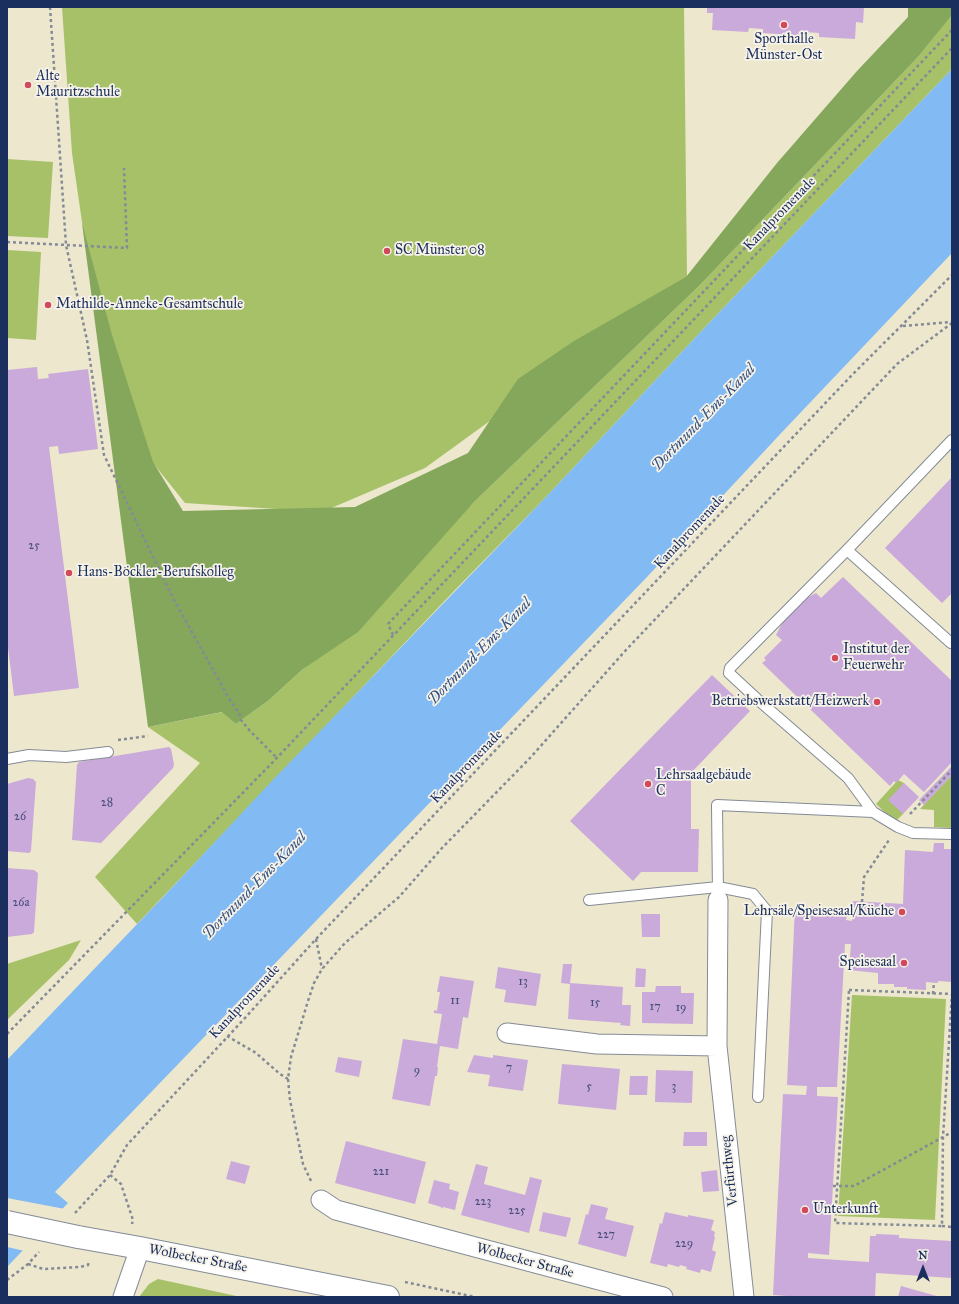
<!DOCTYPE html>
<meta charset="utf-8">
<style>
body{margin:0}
#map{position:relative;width:959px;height:1304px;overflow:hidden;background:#ede7cd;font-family:"IM FELL Great Primer",serif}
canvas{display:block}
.frame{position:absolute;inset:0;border:8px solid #1b2f5e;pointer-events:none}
.north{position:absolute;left:903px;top:1248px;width:40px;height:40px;-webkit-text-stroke:3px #f7f3e8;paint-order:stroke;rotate:0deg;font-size:11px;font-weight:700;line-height:16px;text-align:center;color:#1b2f5e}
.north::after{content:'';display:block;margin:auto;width:14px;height:18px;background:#1b2f5e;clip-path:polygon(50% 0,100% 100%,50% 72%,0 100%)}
</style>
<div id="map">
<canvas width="959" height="1304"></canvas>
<div class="frame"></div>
<div class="north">N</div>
</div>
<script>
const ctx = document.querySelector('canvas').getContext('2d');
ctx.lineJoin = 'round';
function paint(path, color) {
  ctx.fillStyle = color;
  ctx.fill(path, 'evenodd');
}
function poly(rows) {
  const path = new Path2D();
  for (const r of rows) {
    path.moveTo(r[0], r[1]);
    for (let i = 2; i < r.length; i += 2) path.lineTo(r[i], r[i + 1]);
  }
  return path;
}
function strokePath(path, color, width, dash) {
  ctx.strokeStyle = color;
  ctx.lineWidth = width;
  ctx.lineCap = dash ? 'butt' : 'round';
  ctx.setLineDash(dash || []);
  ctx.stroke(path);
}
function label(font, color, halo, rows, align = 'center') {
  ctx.font = font + ' "IM FELL Great Primer",serif';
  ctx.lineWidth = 3.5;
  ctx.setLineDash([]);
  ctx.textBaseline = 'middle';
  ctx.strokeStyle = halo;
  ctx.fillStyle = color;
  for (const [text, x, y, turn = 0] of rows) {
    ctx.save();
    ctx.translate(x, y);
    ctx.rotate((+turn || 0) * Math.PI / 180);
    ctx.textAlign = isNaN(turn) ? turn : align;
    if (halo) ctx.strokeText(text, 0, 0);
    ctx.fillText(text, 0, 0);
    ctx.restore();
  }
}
paint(poly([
 [62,7,684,7,687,278,425,468,322,512,185,503,109,408,72,153],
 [952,14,952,69,709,323,546,497,454,591,137,924,95,877,200,763,148,727,223,712,236,724,269,700,303,669,474,502,699,286,918,57],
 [7,159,53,162,48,238,7,236],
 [7,250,41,252,36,340,7,338],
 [952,775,952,828,934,827,934,810,920,809],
 [898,780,904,783,903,814,895,822,876,804],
 [81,940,69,960,7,1020,7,964],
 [852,995,946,999,935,1220,838,1216],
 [158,1279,241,1297,139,1297,149,1284]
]), '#a6c167');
paint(poly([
 [908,7,951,7,951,16,918,57,699,286,474,502,358,632,303,669,269,700,236,724,222,712,148,727,82,223,112,335,153,462,183,511,355,507,468,453,518,379,574,341,686,277,777,163,857,71,908,17]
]), '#84a75c');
paint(poly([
 [952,69,952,253,785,429,646,578,55,1192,68,1203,7,1267,7,1060,165,895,270,783,546,497,709,323]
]), '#82baf3');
paint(poly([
 [7,1198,65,1209,25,1251,7,1247]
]), '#ede7cd');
paint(poly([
 [707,7,864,7,863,23,856,22,855,39,819,37,819,33,805,32,805,36,763,33,763,29,749,28,748,32,712,30,713,13,707,13],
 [37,367,38,379,49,378,48,374,88,369,98,449,59,454,58,446,49,447,79,688,14,696,7,639,7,370],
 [952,477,952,593,942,603,885,548],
 [843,577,952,681,952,762,924,792,904,774,896,783,894,781,890,786,762,663,766,660,764,658,782,640,776,635,784,620,805,599,816,593,821,598],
 [712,675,750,711,691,773,691,829,699,829,698,872,641,872,633,881,570,821],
 [169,747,171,749,174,764,173,768,104,840,101,843,72,840,77,765,79,762],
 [952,766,952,775,924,805,919,800],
 [28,778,33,779,36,782,31,851,29,853,7,851,7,784],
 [904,783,919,797,903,814,888,800],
 [934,843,944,843,944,849,952,849,952,982,938,981,938,983,926,982,926,990,907,989,907,987,894,987,894,984,878,984,878,973,849,970,851,944,845,944,837,1087,817,1087,817,1096,838,1097,829,1255,808,1253,808,1258,869,1262,870,1236,876,1236,876,1234,899,1235,899,1238,952,1241,952,1278,876,1273,875,1297,801,1297,773,1295,783,1094,806,1095,807,1086,787,1085,795,906,848,909,846,920,852,921,853,901,903,904,905,850,933,852],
 [7,868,34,870,38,873,34,932,32,934,7,937],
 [641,914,660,914,660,937,642,937],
 [563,964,572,964,570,983,623,987,622,1005,631,1005,630,1026,620,1025,621,1023,568,1019,570,984,561,983],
 [498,967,541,974,536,1006,504,1002,506,990,495,988],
 [636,968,646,969,645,987,635,987],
 [440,976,474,981,468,1018,463,1017,458,1049,440,1046,437,1067,438,1067,437,1076,435,1076,430,1106,392,1099,403,1039,437,1044,442,1014,434,1013,434,1010,437,1011,440,992,437,992],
 [656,986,681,986,681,993,694,993,693,1024,642,1023,642,992,655,992],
 [474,1055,493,1058,493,1055,528,1060,523,1091,488,1086,490,1075,467,1072],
 [338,1057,362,1061,359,1077,335,1072],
 [562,1064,620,1069,616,1110,558,1104],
 [656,1070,693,1071,692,1103,655,1102],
 [630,1076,648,1076,647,1095,629,1095],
 [684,1132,707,1132,707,1146,683,1146],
 [346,1141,426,1162,415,1204,335,1183],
 [231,1161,250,1166,245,1184,226,1179],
 [476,1164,488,1167,484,1184,525,1195,530,1177,542,1180,529,1233,461,1215],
 [717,1170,719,1191,703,1192,701,1172],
 [434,1180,450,1184,449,1189,459,1192,455,1210,443,1207,442,1209,441,1207,428,1203],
 [591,1204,608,1208,605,1219,634,1226,626,1257,578,1244,586,1214,588,1215],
 [543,1212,571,1218,566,1237,539,1231],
 [665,1212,688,1217,688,1215,714,1220,711,1230,715,1232,714,1237,715,1237,712,1250,716,1252,711,1272,701,1269,700,1273,686,1269,687,1267,680,1265,679,1267,668,1264,667,1267,650,1263,660,1223,662,1224],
 [901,1286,940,1297,898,1297]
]), '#caaada');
const service = poly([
 [952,440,847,550,730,668,729,673,757,699,848,778,873,812,898,827,913,833,952,834],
 [847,550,951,643,952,642],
 [7,759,29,755,66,757,108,752],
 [718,894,717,805,873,812],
 [589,900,718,887,753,894,767,911,758,1097]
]);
const minor = poly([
 [718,900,717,1046,744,1297],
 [507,1033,597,1044,717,1046],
 [321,1200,336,1210,663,1297],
 [123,1297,140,1248]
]);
const secondary = poly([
 [78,1237,140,1248,388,1297]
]);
strokePath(service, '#848b96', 12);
strokePath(minor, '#848b96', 21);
strokePath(secondary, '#848b96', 24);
strokePath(poly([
 [50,7,66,245,87,340,104,455,173,598,227,695,240,715,241,720,250,731,277,758],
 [7,242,127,248,124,168],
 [903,326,952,322],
 [393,635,388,624,952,30],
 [118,740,148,736],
 [910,814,952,770],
 [862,902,864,877,889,840],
 [316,939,322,969],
 [849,990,952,994,943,1137,942,1226,835,1223,849,990],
 [933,994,934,982],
 [7,1034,271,764,952,48],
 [227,1036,256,1053,280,1074,288,1079],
 [110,1175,121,1184,133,1220,132,1224],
 [311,1181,303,1164,290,1100,288,1079,291,1057,308,1001,314,983,322,969,345,943,399,897,442,848,530,758,626,650,897,364,952,323],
 [833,1186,854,1186,952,1132],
 [75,1213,110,1175,127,1145,245,1018,316,939,852,375,952,275],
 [942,1226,952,1227],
 [28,1264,43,1269,80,1267,88,1265,89,1262],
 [7,1280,28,1264,39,1252],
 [405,1282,475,1297]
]), '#848b96', 2.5, [3, 3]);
strokePath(service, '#fff', 10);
strokePath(minor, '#fff', 19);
strokePath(secondary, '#fff', 22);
const secondaryBridge = poly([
 [7,1222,78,1237]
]);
strokePath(secondaryBridge, '#848b96', 24, []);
strokePath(secondaryBridge, '#fff', 22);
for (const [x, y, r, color] of [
 [784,25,4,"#d1495b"],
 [28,85,4,"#d1495b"],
 [387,251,4,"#d1495b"],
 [48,305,4,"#d1495b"],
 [69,573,4,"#d1495b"],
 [835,658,4,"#d1495b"],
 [877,702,4,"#d1495b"],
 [648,784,4,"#d1495b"],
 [902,912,4,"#d1495b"],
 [904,963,4,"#d1495b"],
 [805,1210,4,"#d1495b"]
]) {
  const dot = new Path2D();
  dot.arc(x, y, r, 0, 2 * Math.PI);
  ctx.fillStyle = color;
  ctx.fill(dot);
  strokePath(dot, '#f7f3e8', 1.5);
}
label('12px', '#474e7d', null, [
 ["25",34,546],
 ["28",107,803],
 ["26",20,817],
 ["26a",21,903],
 ["13",523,982],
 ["11",455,1001],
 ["15",595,1003],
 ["17",655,1007],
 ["19",681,1008],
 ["7",509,1068],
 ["9",417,1071],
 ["5",589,1087],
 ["3",674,1087],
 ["221",381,1172],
 ["223",483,1202],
 ["225",517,1211],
 ["227",606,1235],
 ["229",684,1244]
]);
label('14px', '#1b2f5e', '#f7f3e8', [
 ["Sporthalle",784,40,"center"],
 ["Münster-Ost",784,56,"center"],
 ["Alte",36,77],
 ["Mauritzschule",36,93],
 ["SC Münster 08",395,251],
 ["Mathilde-Anneke-Gesamtschule",56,305],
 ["Hans-Böckler-Berufskolleg",77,573],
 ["Institut der",843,650],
 ["Feuerwehr",843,666],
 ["Betriebswerkstatt/Heizwerk",869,702,"right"],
 ["Lehrsaalgebäude",656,776],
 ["C",656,792],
 ["Lehrsäle/Speisesaal/Küche",894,912,"right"],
 ["Speisesaal",896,963,"right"],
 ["Unterkunft",813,1210]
], 'left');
label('14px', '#1b2f5e', '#f7f3e8', [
 ["Kanalpromenade",780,214,-46],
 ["Kanalpromenade",690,532,-47],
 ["Kanalpromenade",467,767,-46],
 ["Kanalpromenade",245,1002,-47],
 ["Verfürthweg",730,1171,-96],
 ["Wolbecker Straße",198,1259,11],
 ["Wolbecker Straße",525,1261,15]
]);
label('italic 15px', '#355283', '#f7f3e8', [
 ["Dortmund-Ems-Kanal",704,418,-46],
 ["Dortmund-Ems-Kanal",480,652,-46],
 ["Dortmund-Ems-Kanal",255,886,-46]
]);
</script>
